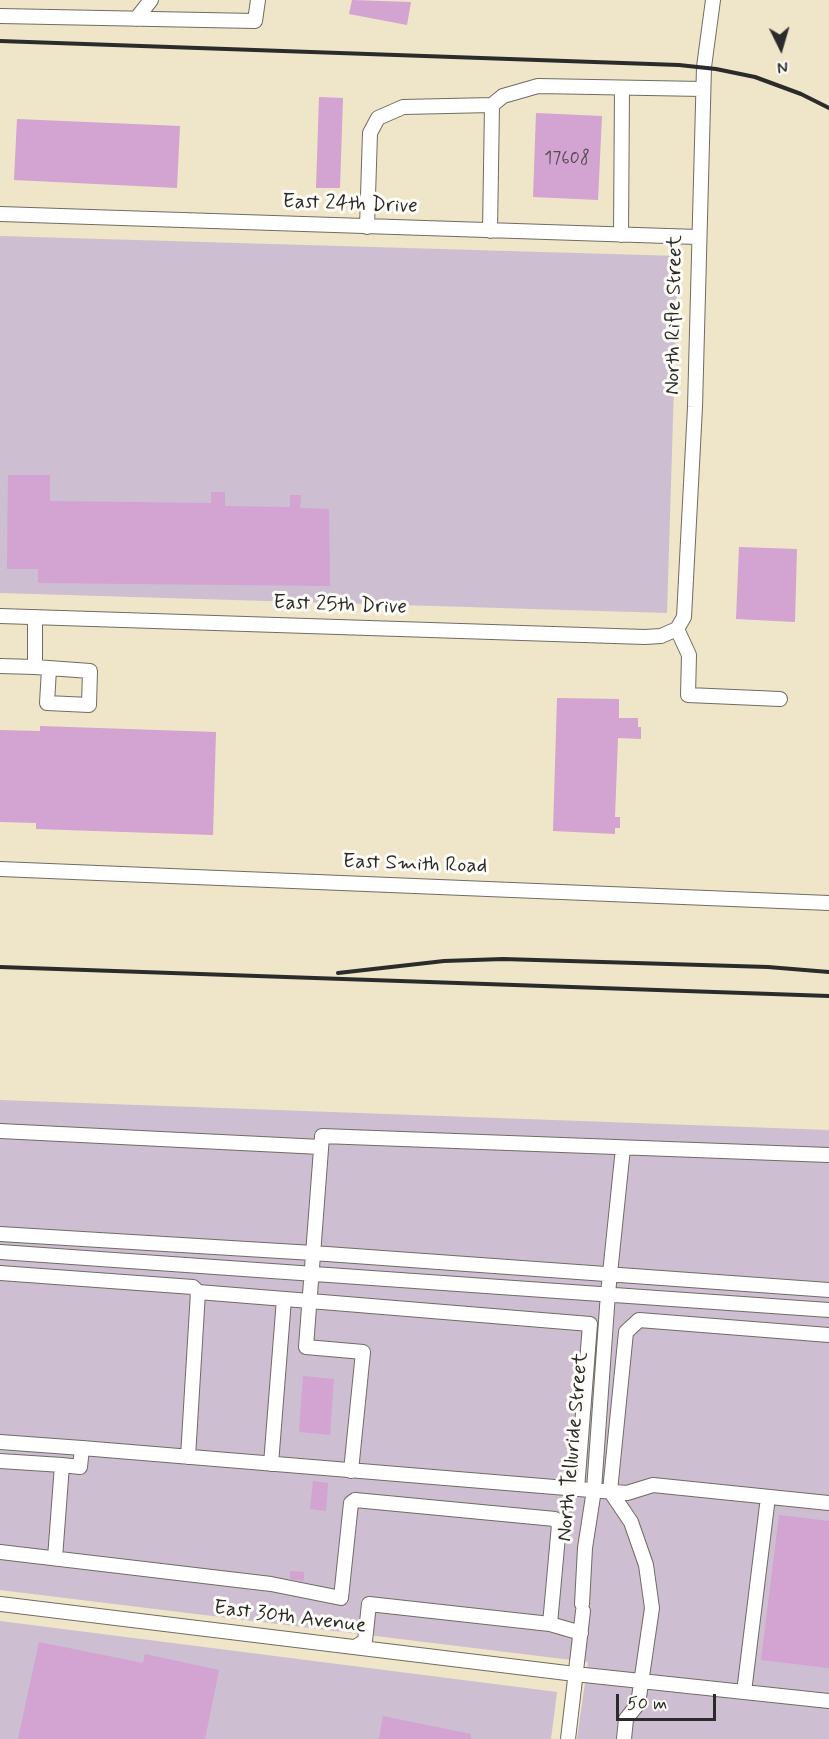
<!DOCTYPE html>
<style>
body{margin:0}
#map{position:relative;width:829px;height:1739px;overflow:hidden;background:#efe5c8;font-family:Mynerve,sans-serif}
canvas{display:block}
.north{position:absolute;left:751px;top:18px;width:60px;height:60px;-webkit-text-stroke:4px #fdfcf7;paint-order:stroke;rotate:175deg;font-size:16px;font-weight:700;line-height:24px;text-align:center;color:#2b2b2b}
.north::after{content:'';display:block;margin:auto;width:21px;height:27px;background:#2b2b2b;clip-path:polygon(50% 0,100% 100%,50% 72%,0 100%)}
.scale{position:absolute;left:616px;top:1694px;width:100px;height:27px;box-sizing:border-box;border:3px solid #2b2b2b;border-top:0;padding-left:8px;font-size:18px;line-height:21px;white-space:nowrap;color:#2b2b2b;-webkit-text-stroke:4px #fdfcf7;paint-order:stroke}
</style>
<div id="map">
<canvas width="829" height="1739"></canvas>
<div class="north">N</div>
<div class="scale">50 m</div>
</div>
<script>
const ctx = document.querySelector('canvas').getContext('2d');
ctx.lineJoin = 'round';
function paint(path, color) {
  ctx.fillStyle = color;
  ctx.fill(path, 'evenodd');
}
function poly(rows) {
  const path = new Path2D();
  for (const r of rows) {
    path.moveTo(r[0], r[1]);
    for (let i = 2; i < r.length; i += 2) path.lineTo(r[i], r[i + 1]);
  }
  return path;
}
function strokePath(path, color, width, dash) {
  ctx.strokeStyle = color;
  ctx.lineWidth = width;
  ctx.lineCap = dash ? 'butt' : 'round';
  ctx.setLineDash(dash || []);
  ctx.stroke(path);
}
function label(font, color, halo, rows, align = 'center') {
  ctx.font = font + ' Mynerve,sans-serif';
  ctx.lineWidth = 6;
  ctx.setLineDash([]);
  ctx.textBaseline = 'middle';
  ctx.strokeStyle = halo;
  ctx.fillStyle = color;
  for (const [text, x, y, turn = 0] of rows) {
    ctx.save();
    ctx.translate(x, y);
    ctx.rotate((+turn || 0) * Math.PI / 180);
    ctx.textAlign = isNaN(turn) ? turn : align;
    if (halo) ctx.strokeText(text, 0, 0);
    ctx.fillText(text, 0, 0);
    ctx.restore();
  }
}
paint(poly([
 [0,236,678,256,667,613,0,593],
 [0,1100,829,1130,829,1739,577,1739,588,1662,0,1590],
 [0,1621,557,1692,551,1739,0,1739]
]), '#cdbed2');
paint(poly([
 [352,0,411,2,407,25,349,14],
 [319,97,343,98,340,188,316,188],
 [536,113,602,116,598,200,533,197],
 [17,119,180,126,177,188,14,180],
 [8,475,50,475,50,501,211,503,211,492,225,492,225,506,290,507,290,495,301,495,300,508,329,509,330,586,38,583,38,569,7,569],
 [739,547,797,549,795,622,736,619],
 [557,698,619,699,619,718,638,718,638,727,641,727,641,739,618,738,615,817,620,817,620,828,615,828,615,834,553,831],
 [40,726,216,732,213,835,36,829,36,823,0,822,0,730,40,731],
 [303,1376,334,1379,330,1435,299,1432],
 [313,1481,328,1483,326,1511,310,1509],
 [779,1515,829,1521,829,1668,761,1660],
 [290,1571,304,1572,304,1581,290,1579],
 [39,1642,143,1663,145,1654,219,1670,205,1739,18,1739],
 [383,1716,471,1734,471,1739,379,1739]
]), '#d3a3d1');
const minor = poly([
 [0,16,255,21,258,0],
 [136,19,151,0],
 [492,105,503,96,538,86,703,89],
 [0,214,698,237],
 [367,227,370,133,378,118,403,107,492,105,490,231],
 [621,235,622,88],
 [0,616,645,637,661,636,677,629,684,617,695,407,704,67,713,0],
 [35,617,35,667,90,671,89,705,47,703,49,669],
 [677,629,689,655,688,695,780,699],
 [0,666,35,667],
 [0,869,829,903],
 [0,1131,321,1147],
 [0,1234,313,1253,829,1290],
 [0,1252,829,1310],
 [0,1273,193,1287,198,1292],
 [0,1442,82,1448],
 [188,1457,198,1292,310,1301,590,1324,577,1489],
 [0,1461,62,1465,55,1558],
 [271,1464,284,1299],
 [62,1465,80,1467,82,1448,627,1493,653,1485,829,1503],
 [351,1471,363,1352,306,1347,322,1136,829,1155],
 [0,1552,271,1584,341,1598,351,1503,355,1500,555,1519,559,1525,550,1624],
 [0,1604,575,1674,829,1701],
 [582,1604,585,1548,594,1490,608,1293,623,1148],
 [355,1647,365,1641,369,1604,550,1624,581,1633],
 [744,1692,768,1497],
 [568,1739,583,1611],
 [624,1739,626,1719,638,1704,652,1608,646,1565,631,1522,610,1491,626,1332,639,1320,829,1335]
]);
strokePath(minor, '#706c62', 16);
strokePath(minor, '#fff', 14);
strokePath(poly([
 [0,41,679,65,716,69,755,77,801,94,829,108],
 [0,967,829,996],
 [338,973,444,961,503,959,768,967,829,972]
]), '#2b2b2b', 4);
label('18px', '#554954', null, [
 ["17608",567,159]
]);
label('21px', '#2b2b2b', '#fdfcf7', [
 ["East 24th Drive",350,205,2],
 ["North Rifle Street",675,315,-89],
 ["East 25th Drive",340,606,2],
 ["East Smith Road",415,865,2],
 ["North Telluride Street",574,1447,-85],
 ["East 30th Avenue",290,1618,7]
]);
</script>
